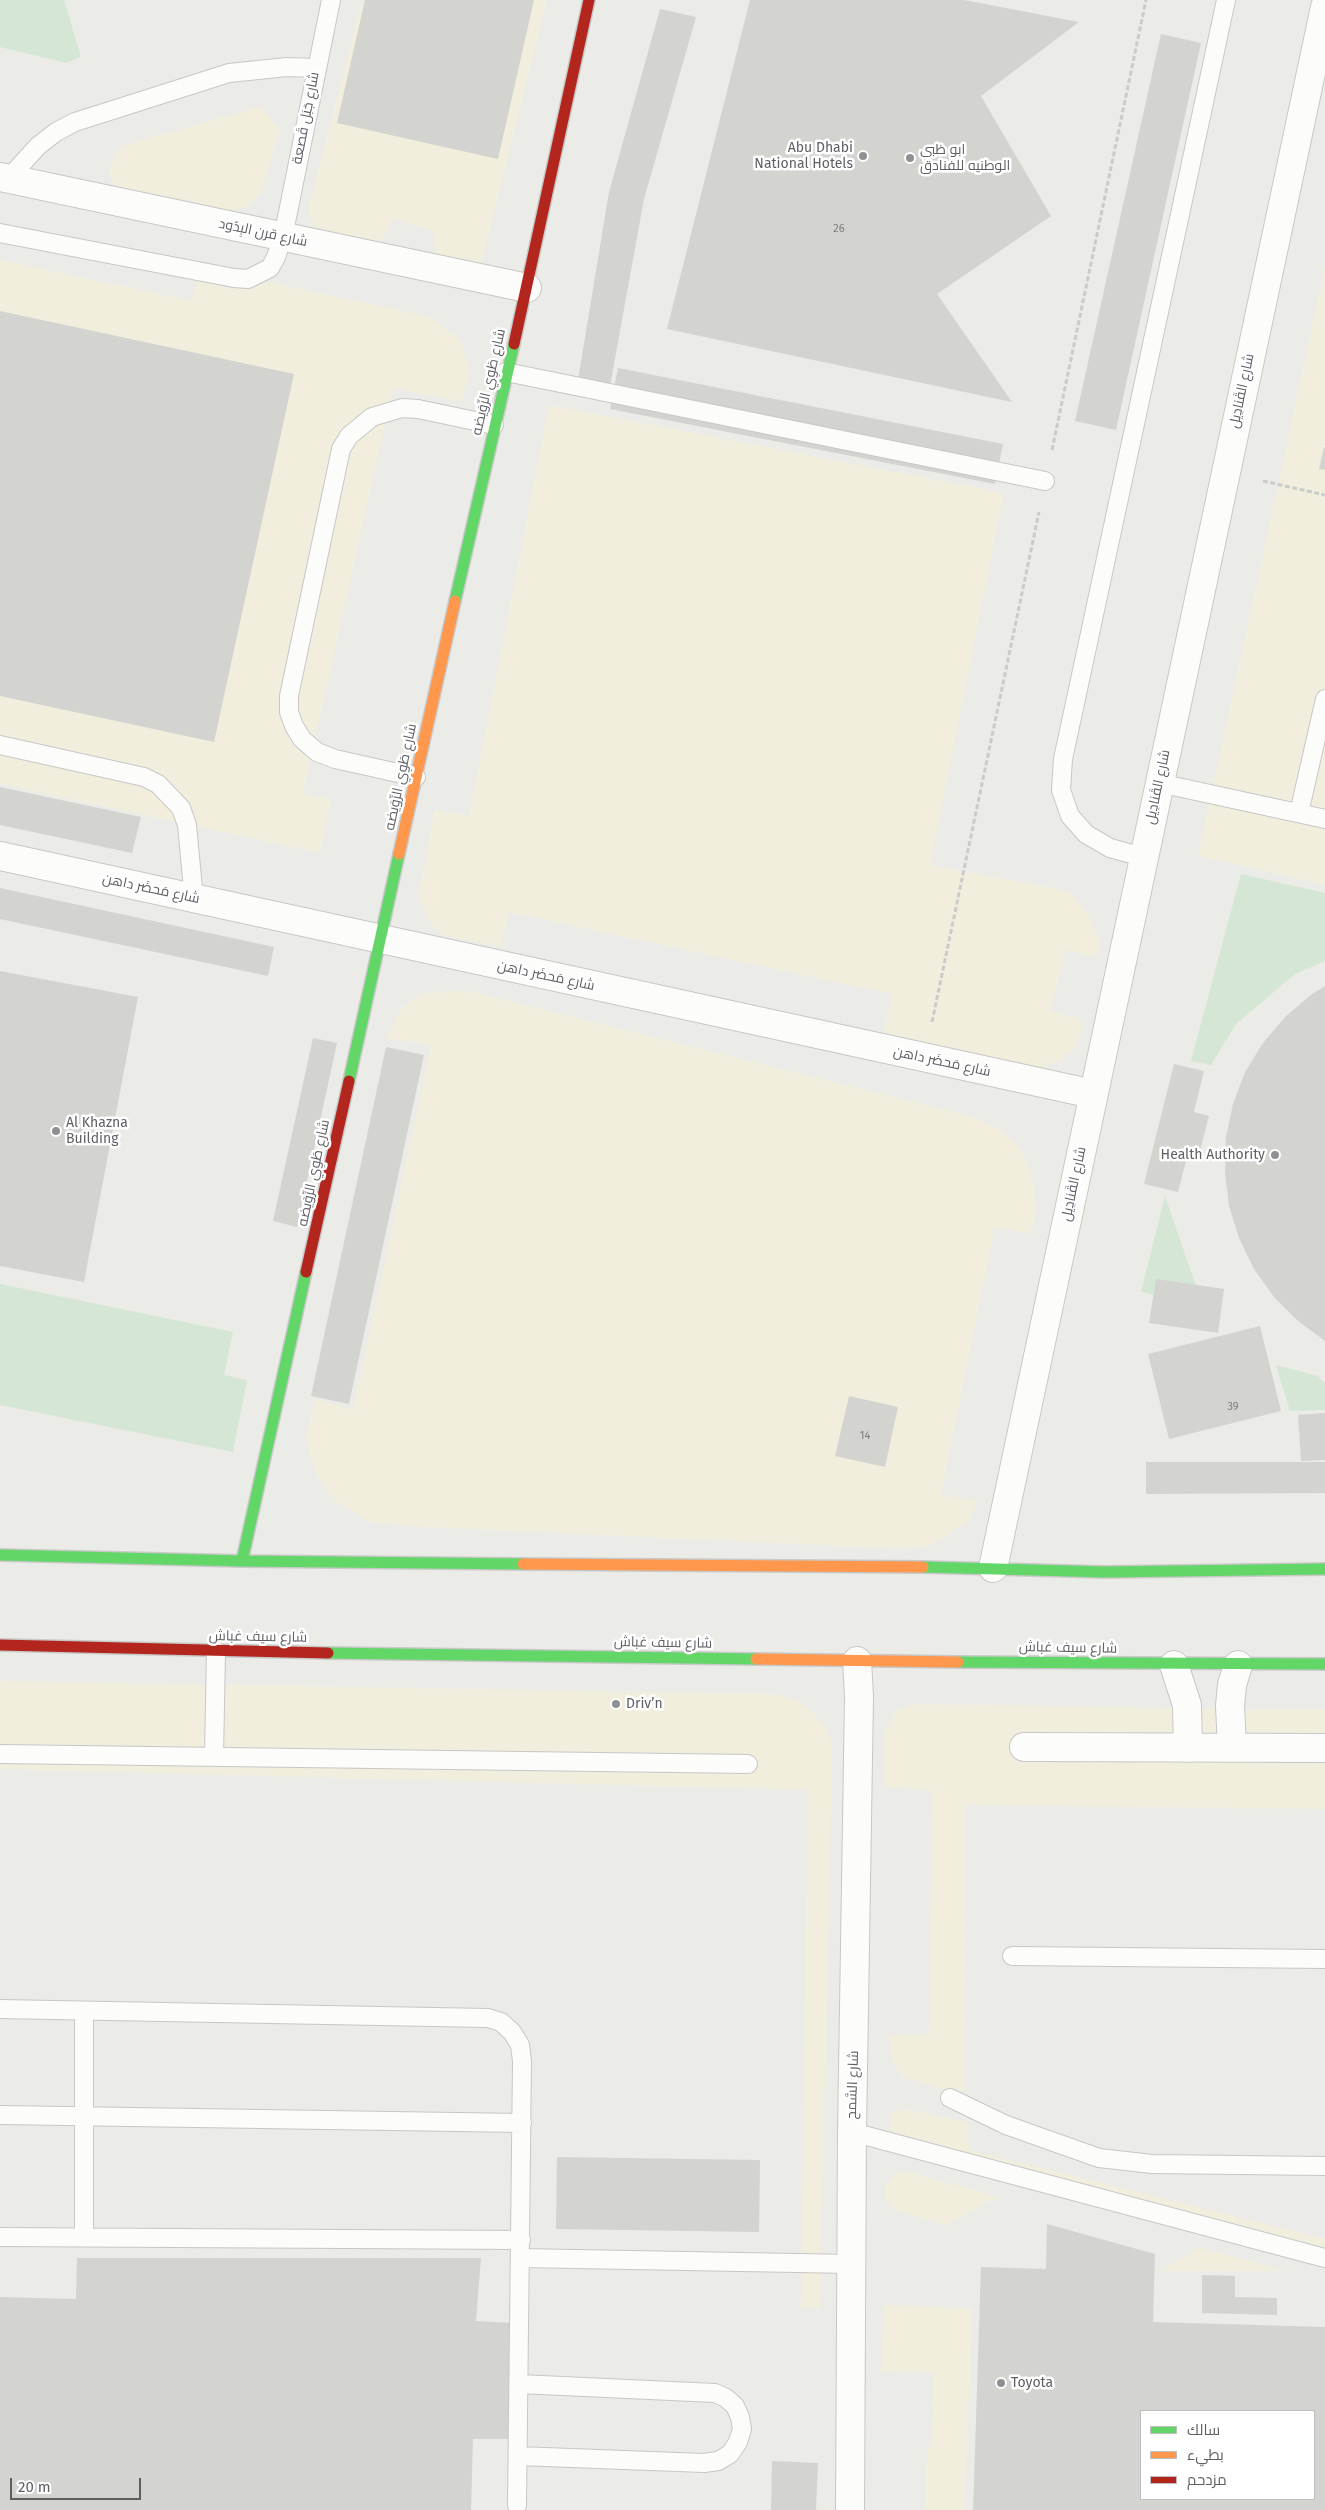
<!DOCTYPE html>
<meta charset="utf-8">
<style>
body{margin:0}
#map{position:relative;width:1325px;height:2510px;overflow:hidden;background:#ebebe7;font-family:"Fira Sans",Cairo,sans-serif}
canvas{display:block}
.legend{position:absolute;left:1140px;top:2410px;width:175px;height:90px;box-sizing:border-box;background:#fff;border:1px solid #bebfc1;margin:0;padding:6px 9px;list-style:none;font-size:15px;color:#5d5f63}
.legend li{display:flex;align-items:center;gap:10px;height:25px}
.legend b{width:25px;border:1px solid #bebfc1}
.scale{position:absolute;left:10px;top:2478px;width:131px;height:22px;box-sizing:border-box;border:2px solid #5d5f63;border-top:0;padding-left:6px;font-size:15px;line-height:18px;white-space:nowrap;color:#5d5f63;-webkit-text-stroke:4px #fff;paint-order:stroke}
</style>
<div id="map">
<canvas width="1325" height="2510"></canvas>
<ul class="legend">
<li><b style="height:6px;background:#63d668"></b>سالك</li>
<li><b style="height:6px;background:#ff974d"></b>بطيء</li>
<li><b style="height:6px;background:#b3261e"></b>مزدحم</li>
</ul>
<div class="scale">20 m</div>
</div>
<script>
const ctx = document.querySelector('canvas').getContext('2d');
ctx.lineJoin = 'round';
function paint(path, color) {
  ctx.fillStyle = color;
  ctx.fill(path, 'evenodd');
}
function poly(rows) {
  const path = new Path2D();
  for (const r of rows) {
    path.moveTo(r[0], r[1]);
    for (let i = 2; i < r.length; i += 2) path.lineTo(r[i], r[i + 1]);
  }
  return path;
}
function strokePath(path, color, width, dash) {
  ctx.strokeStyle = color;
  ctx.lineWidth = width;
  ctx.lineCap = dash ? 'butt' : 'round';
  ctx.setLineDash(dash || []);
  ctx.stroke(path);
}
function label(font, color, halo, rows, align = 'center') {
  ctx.font = font + ' "Fira Sans",Cairo,sans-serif';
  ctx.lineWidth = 5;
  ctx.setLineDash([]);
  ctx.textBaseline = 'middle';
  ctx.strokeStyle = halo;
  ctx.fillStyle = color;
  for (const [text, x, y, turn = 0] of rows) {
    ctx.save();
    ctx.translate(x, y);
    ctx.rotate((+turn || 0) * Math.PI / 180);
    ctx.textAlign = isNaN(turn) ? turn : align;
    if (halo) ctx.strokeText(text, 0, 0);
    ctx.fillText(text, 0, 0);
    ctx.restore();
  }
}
paint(poly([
 [0,0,64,0,81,57,66,63,0,47],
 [1241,874,1325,893,1325,961,1295,974,1236,1024,1211,1065,1191,1061],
 [1165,1196,1203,1306,1141,1292],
 [0,1284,233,1332,224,1375,247,1380,233,1452,0,1405],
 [1276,1365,1318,1376,1325,1383,1325,1410,1290,1411]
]), '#d6e6d4');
paint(poly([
 [393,0,547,0,479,272,436,267,433,232,394,218,386,234,375,246,319,235,311,220,309,207,361,4,390,11],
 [258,107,264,111,280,130,261,194,248,206,229,212,122,189,113,184,109,169,116,154,125,145],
 [0,260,192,301,200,267,430,317,460,340,470,369,462,402,393,388,303,794,331,800,320,853,0,784],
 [1325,266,1325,885,1198,856],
 [549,405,1004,493,930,865,1068,891,1089,915,1100,944,1097,957,1066,950,1050,1012,1083,1020,1077,1046,1061,1061,1028,1071,882,1040,892,994,509,912,501,947,441,935,428,919,418,897,435,809,469,816],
 [444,991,469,991,974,1117,1002,1131,1021,1150,1032,1175,1036,1209,1031,1234,995,1227,941,1495,979,1501,966,1523,933,1545,907,1549,404,1526,371,1522,336,1502,315,1473,306,1437,316,1399,353,1410,431,1045,385,1038,404,1006,421,994],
 [0,1681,776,1694,797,1700,812,1712,823,1725,831,1741,832,1762,820,2308,801,2308,808,1790,0,1769],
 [915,1704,1325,1710,1325,1809,966,1805,965,2091,951,2092,903,2077,890,2057,890,2035,929,2035,932,1790,884,1787,884,1733,897,1711],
 [905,2109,968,2122,969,2150,1325,2239,1325,2247,894,2137,889,2126,890,2114],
 [905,2171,998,2197,946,2225,895,2211,886,2200,886,2185,895,2174],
 [1200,2248,1289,2271,1159,2271],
 [884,2305,972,2308,965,2510,925,2510,927,2447,932,2447,934,2373,881,2372]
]), '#f1eede');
paint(poly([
 [365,0,534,0,498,159,337,123],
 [750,0,964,0,1079,22,981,96,1051,216,937,294,1012,402,667,329],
 [660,9,696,17,644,199,608,397,576,392,609,192],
 [1161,34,1201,43,1116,430,1075,421],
 [0,311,294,374,214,742,0,696],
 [618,368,1003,444,995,484,610,409],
 [1324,447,1325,448,1325,470,1319,469],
 [0,787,141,817,132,853,0,825],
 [0,888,274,947,268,976,0,919],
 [0,971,138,997,84,1282,0,1266],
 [1325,986,1325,1341,1298,1321,1274,1297,1254,1269,1239,1238,1229,1206,1225,1172,1226,1137,1233,1104,1245,1072,1263,1043,1285,1017,1312,994],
 [313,1038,337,1043,297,1227,273,1221],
 [386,1047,424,1055,349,1404,311,1396],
 [1174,1064,1204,1071,1194,1112,1209,1116,1199,1155,1188,1153,1178,1192,1144,1184],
 [1156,1279,1224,1289,1218,1333,1149,1323],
 [1260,1326,1281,1411,1169,1439,1148,1354],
 [849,1396,898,1407,885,1467,835,1456],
 [1325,1413,1325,1460,1301,1461,1298,1415],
 [1146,1462,1325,1462,1325,1493,1146,1494],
 [557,2157,760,2160,759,2232,556,2229],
 [1047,2224,1155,2254,1153,2322,1325,2327,1325,2510,973,2510,981,2267,1046,2269],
 [1141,2411,1314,2411,1314,2499,1141,2499],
 [77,2258,481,2258,476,2321,513,2323,510,2439,473,2439,471,2510,0,2510,0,2297,76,2299],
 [1202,2275,1235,2276,1235,2297,1277,2298,1277,2315,1202,2313],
 [772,2461,818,2463,816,2510,771,2510]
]), '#d3d3d0');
const lane = poly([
 [8,179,38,146,56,132,75,122,229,73,287,67,316,68],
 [0,233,234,278,248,279,270,268,276,257,283,237,331,0],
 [506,372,1045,481],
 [0,745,144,777,158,784,181,808,187,825,194,899],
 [416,777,335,759,317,752,302,739,294,726,289,712,289,696,341,449,349,436,372,417,402,408,418,409,494,425],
 [1159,783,1325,819],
 [1299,813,1325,699],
 [1143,857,1110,848,1086,834,1070,816,1061,790,1063,759,1226,0],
 [0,1754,748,1764],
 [214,1757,216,1651],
 [1012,1956,1325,1959],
 [0,2009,488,2018,501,2022,512,2032,520,2045,522,2061,517,2505],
 [84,2011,84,2237],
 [950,2098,1006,2125,1099,2158,1152,2164,1325,2166],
 [0,2115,522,2123],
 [852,2132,1325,2258],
 [0,2237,521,2240],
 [520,2258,852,2264],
 [518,2456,704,2463,718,2461,730,2454,738,2442,742,2429,740,2417,735,2406,726,2398,715,2393,519,2384]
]);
const street = poly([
 [0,177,527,288],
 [0,856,1093,1094],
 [993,1568,1325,7],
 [1174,1665,1187,1705,1188,1748],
 [1024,1747,1325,1748],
 [1232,1747,1230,1706,1232,1685,1238,1665],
 [850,2510,852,2132,859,1696,857,1661]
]);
const fast = poly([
 [455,601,514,344],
 [349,1081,399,854],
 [0,1555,242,1561,523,1564],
 [242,1561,306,1272],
 [923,1567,1105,1572,1325,1569],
 [328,1653,756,1659],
 [958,1662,1325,1664]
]);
const slow = poly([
 [399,854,455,601],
 [523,1564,923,1567],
 [756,1659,958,1662]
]);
const jam = poly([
 [514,344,589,0],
 [306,1272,349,1081],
 [0,1645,328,1653]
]);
strokePath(lane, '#c7c7c7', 20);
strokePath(street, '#c7c7c7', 30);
strokePath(fast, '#c8c9c9', 14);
strokePath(slow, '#c8c9c9', 14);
strokePath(jam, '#c8c9c9', 14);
strokePath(poly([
 [1052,450,1146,0],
 [1263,481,1325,495],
 [932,1022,1039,512]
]), '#c9ccca', 3, [5, 2.5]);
strokePath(lane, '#fcfcfb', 18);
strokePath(street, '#fcfcfb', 28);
strokePath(fast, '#63d668', 11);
strokePath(slow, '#ff974d', 11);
strokePath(jam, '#b3261e', 11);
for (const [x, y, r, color] of [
 [863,156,5,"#8f9091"],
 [910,158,5,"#8f9091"],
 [56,1131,5,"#8f9091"],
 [1275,1155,5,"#8f9091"],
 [616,1704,5,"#8f9091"],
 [1001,2383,5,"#8f9091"]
]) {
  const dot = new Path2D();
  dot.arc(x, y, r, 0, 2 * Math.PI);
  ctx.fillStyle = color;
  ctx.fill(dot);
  strokePath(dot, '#fff', 2);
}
label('11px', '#7c7d80', null, [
 ["26",839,229],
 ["39",1233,1407],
 ["14",865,1436]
]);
label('14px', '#5d5f63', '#fff', [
 ["شارع جَبَل قَصعة",306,118,-79],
 ["شارع قرن البِدُود",263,233,12],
 ["شارع طَوِي الرِّوَيضه",489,382,-77],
 ["شارع القَنادِيل",1242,391,-78],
 ["شارع طَوِي الرِّوَيضه",401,777,-78],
 ["شارع القَنادِيل",1158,787,-78],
 ["شارع مَحضَر داهن",151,889,12],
 ["شارع مَحضَر داهن",546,976,12],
 ["شارع مَحضَر داهن",942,1062,12],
 ["شارع طَوِي الرِّوَيضه",314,1173,-78],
 ["شارع القَنادِيل",1074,1184,-78],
 ["شارع سيف غباش",258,1637,1],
 ["شارع سيف غباش",663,1643,1],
 ["شارع سيف غباش",1068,1648,1],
 ["شارع السَّمح",853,2085,-88]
]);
label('14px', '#5d5f63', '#fff', [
 ["Abu Dhabi",853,148,"right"],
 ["National Hotels",853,164,"right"],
 ["ابو ظبي",920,150],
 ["الوطنيه للفنادق",920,166],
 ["Al Khazna",66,1123],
 ["Building",66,1139],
 ["Health Authority",1265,1155,"right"],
 ["Driv’n",626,1704],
 ["Toyota",1011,2383]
], 'left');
</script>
